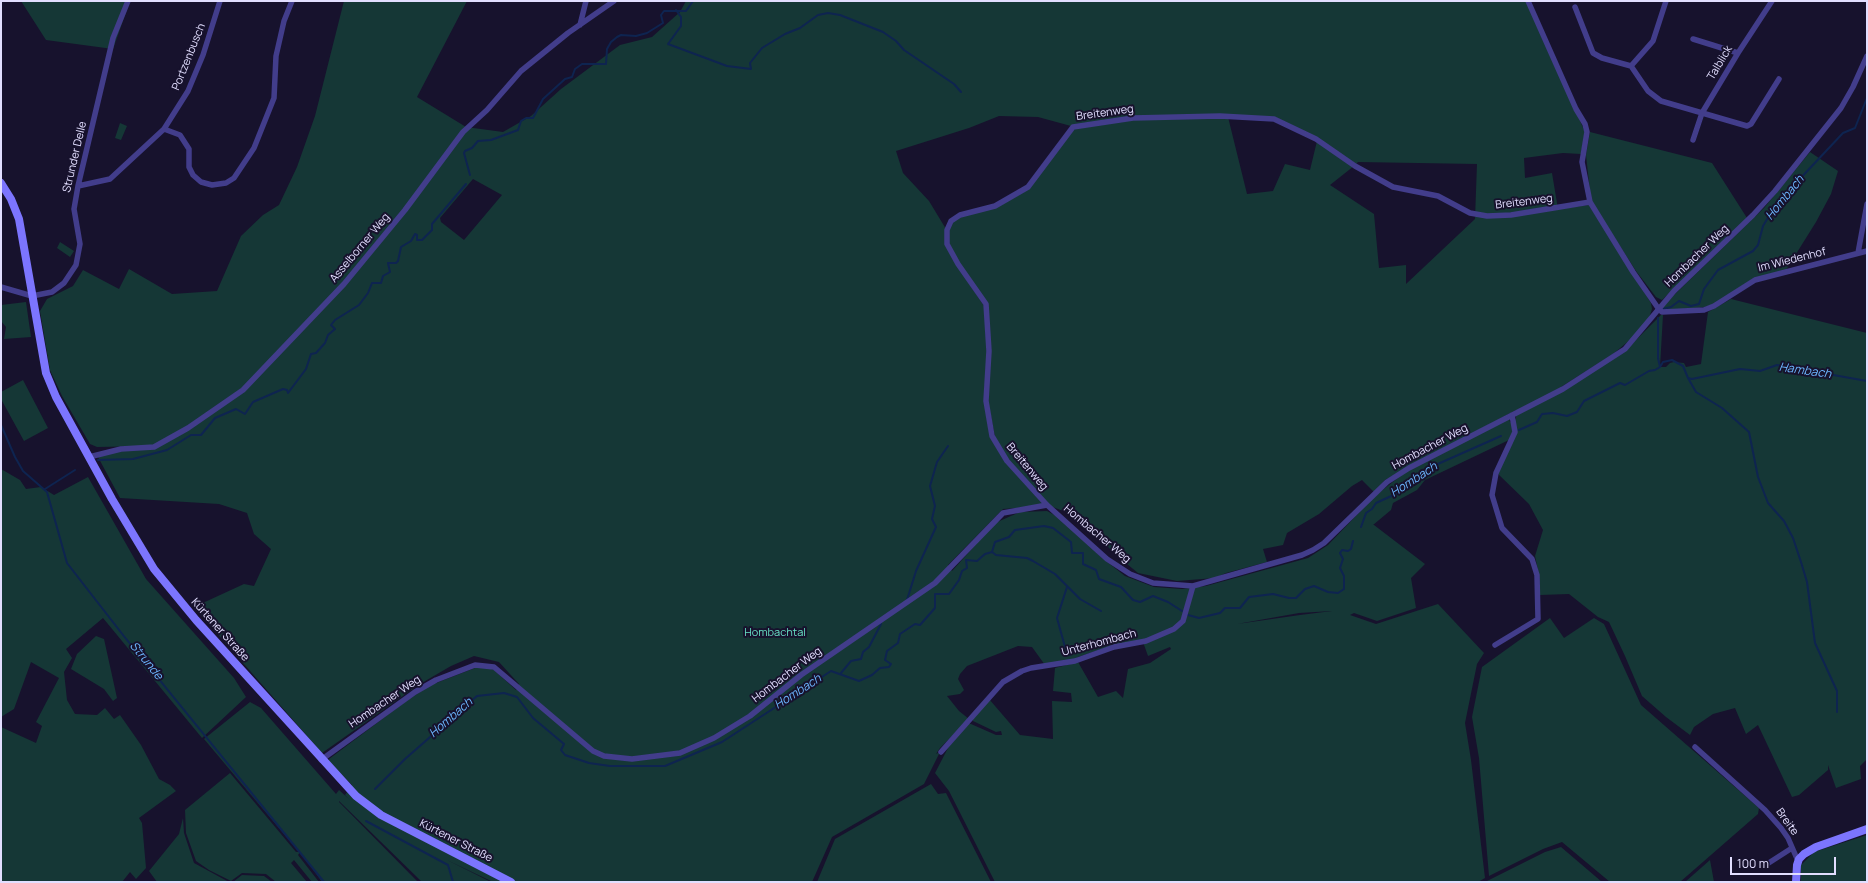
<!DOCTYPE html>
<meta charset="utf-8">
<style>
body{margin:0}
#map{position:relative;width:1868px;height:883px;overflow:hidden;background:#17122d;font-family:Manrope,sans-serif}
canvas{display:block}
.frame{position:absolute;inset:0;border:2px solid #e2deff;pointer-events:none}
.scale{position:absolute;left:1730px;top:857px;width:106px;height:18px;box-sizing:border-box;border:2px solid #e2deff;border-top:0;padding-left:5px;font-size:12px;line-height:14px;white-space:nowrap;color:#e2deff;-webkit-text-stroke:3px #17122d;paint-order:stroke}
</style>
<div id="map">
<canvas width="1868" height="883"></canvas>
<div class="frame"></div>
<div class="scale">100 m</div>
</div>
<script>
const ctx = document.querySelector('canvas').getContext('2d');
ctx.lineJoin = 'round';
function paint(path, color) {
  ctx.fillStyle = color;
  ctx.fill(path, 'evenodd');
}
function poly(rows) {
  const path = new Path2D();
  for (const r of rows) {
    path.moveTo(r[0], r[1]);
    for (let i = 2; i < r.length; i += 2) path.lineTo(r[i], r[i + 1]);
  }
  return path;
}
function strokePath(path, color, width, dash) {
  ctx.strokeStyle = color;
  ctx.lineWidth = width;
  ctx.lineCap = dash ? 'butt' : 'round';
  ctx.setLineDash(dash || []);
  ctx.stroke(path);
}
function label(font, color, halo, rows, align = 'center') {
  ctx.font = font + ' Manrope,sans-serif';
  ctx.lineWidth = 4;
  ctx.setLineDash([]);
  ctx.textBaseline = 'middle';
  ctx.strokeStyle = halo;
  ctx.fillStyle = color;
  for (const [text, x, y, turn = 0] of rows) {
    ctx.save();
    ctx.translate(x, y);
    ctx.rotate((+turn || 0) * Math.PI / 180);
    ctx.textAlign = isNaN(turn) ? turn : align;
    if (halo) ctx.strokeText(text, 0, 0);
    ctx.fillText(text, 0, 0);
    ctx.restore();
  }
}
paint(poly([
 [21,1,130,1,113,49,46,40],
 [344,1,467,1,417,97,466,127,503,132,531,116,561,89,620,45,652,37,680,12,686,1,1526,1,1585,132,1581,154,1563,153,1524,158,1525,178,1552,173,1558,209,1589,205,1651,303,1652,309,1649,318,1631,339,1613,354,1561,387,1563,390,1624,352,1661,315,1663,315,1660,367,1666,367,1670,363,1674,362,1684,363,1686,367,1701,364,1708,312,1731,299,1867,333,1867,759,1860,766,1861,779,1836,788,1828,765,1828,770,1799,795,1792,797,1758,725,1746,734,1735,708,1713,714,1694,727,1690,735,1666,717,1642,696,1625,656,1609,622,1598,617,1569,594,1540,595,1539,575,1535,556,1543,530,1529,504,1497,473,1509,440,1425,480,1417,490,1393,503,1391,510,1373,525,1374,525,1425,564,1411,578,1416,608,1377,621,1354,613,1350,615,1376,624,1438,604,1484,653,1477,664,1465,723,1471,760,1485,878,1478,882,995,882,949,791,935,773,948,748,967,724,971,724,996,735,1002,735,1001,731,996,732,973,721,972,717,989,699,1020,735,1053,739,1052,701,1072,702,1071,693,1053,691,1055,668,1078,662,1098,697,1116,691,1123,698,1128,669,1150,663,1171,649,1170,647,1148,656,1143,642,1137,645,1131,645,1131,643,1129,645,1111,646,1078,657,1071,662,1045,665,1032,647,1018,646,967,666,960,674,958,679,964,690,960,694,947,696,959,711,969,719,940,748,936,754,940,752,924,784,832,837,812,882,493,882,447,860,491,882,422,882,339,801,339,802,418,882,322,882,300,852,298,855,319,882,312,882,294,860,291,863,307,882,276,882,266,874,242,873,231,881,209,870,196,861,186,833,185,810,230,773,296,852,299,852,204,739,250,702,261,708,336,794,339,790,350,800,345,795,352,785,329,761,329,759,409,699,431,685,475,668,485,667,494,670,516,690,519,684,499,662,474,656,451,666,420,684,322,753,194,607,244,584,254,586,271,549,254,534,247,513,219,504,120,498,98,457,121,450,154,447,153,446,97,447,90,444,62,396,50,370,40,311,47,299,73,286,83,270,119,289,129,269,172,294,217,291,241,236,263,215,279,205,297,167,315,116],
 [1220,115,1275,117,1317,138,1356,164,1358,162,1477,164,1475,219,1406,284,1406,265,1379,268,1374,214,1330,185,1354,166,1317,141,1310,170,1285,164,1273,191,1247,194,1228,117,1134,119,1072,129,1029,188,995,207,960,216,952,222,947,231,948,243,959,264,987,304,990,351,988,401,995,437,1008,460,1050,506,1079,517,1116,555,1138,573,1177,581,1215,578,1226,573,1267,562,1263,549,1283,545,1287,533,1319,514,1352,486,1362,480,1374,492,1385,480,1516,410,1516,419,1510,422,1509,418,1407,471,1376,495,1328,545,1308,558,1206,586,1182,589,1154,587,1125,576,1101,557,1064,520,1047,511,1020,512,995,523,952,571,948,565,1003,509,1045,506,1006,462,990,437,984,401,987,351,984,306,957,265,947,245,946,229,929,201,903,173,896,151,969,128,999,116,1038,117,1071,126,1133,117],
 [473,179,502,195,464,240,441,222,440,218],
 [1332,611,1300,615,1237,624,1299,613],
 [120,123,127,126,121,140,115,138],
 [1590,132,1712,163,1747,218,1662,300,1656,297,1636,271,1591,201,1586,155],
 [1810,152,1838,171,1831,194,1816,222,1786,270,1751,280,1714,304,1705,307,1663,311,1662,308,1673,296,1764,208],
 [60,242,74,251,70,257,57,248],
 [26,302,31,337,4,339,6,327,1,321,1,305],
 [23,380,48,428,24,441,1,399,1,392],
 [1,469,20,480,26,489,41,487,54,495,88,477,146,579,234,678,246,697,202,738,103,618,66,649,72,658,64,672,67,700,75,714,97,715,105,708,114,719,120,715,141,745,159,779,170,785,176,791,139,818,142,823,146,868,136,879,130,872,122,882,1,882,1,727,36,743,42,726,36,722,59,678,31,662,14,709,1,717],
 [1550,618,1564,638,1594,618,1604,624,1641,705,1759,808,1758,814,1680,882,1610,882,1562,842,1543,849,1489,876,1479,758,1472,717,1482,667],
 [96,636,104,639,117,698,113,701,104,689,71,669,77,654],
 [931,784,938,794,946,793,991,882,817,882,835,839],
 [183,818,184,833,194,863,229,882,157,882,149,871,179,834],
 [1867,835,1867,882,1801,882,1801,865,1814,852],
 [1561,847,1602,882,1485,882,1545,852],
 [1710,860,1714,882,1685,882],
 [242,875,264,876,272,882,233,882]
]), '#153736');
strokePath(poly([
 [676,10,681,17,681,26,668,44,727,66,751,69,750,63,762,48,785,34,800,28,818,15,828,13,840,15,883,32,896,41,904,50,954,84,961,92],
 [470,175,464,153,465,151,472,148,478,141,491,140,518,130,521,121,526,118,533,118,543,99,565,79,572,77,575,69,582,64,606,64,607,49,611,42,617,37,621,35,636,36,647,33,663,23,661,15,664,11,686,11,693,1],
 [1663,309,1671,307,1679,301,1691,306,1699,304,1704,289,1718,270,1753,251,1758,245,1763,226,1772,211,1794,191,1796,183,1843,133,1855,128,1867,98],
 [1660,367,1663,362,1672,360,1683,366,1688,378,1692,379,1740,369,1760,371,1777,365,1867,381],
 [1688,378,1696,392,1722,408,1749,432,1758,477,1768,503,1784,521,1793,538,1801,562,1807,582,1815,643,1837,691,1837,712],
 [1,425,15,457,23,471,47,492,67,563,123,635,324,882],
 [1519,430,1537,422,1542,414,1553,413,1567,416,1577,412,1584,401,1620,383,1625,385,1649,371,1655,370,1660,367,1658,358,1658,318],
 [98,460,133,459,167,450,191,435,201,435,215,418,236,409,245,414,253,402,283,389,287,390,288,393,306,369,311,354,316,353,325,343,328,335,335,329,331,325,335,320,359,305,368,293,372,283,381,283,383,276,390,272,388,263,396,263,398,261,401,247,411,241,415,234,417,235,417,240,422,240,432,230,432,224,466,184],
 [45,489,75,470],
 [1361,527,1366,513,1372,509,1376,503,1400,492,1406,484,1418,479,1431,467,1501,436],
 [992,552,996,555,1027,558,1033,561,1055,574,1080,599,1101,611],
 [1067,587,1057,618,1065,647,1070,655],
 [907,600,916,571,936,527,932,519,935,506,930,486,937,462,948,446],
 [1188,615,1199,618,1220,613,1225,608,1240,608,1249,597,1273,594,1289,598,1296,598,1305,589,1314,586,1328,592,1338,593,1344,589,1344,576,1340,568,1343,559,1340,553,1342,550,1348,551,1351,549,1353,541],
 [841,673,851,661,861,659,863,652,869,647,881,624],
 [375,789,405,759,477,696,504,693,517,697,533,718,564,744,561,750,565,755,589,763,610,766,665,766,722,742,831,671,859,681,872,675,880,668,889,667,891,664,885,660,887,651,898,643,900,634,915,624,920,625,935,608,935,594,949,594,959,580,962,571,967,568,966,560,977,561,985,554,992,552,995,542,1009,537,1015,530,1044,526,1053,528,1071,542,1072,553,1083,553,1083,564,1096,570,1099,579,1121,587,1133,600,1140,602,1153,596,1168,602,1182,611],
 [366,821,448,865,453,882]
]), '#0e2450', 2);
strokePath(poly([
 [1528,1,1576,109,1585,124,1587,132,1582,162,1590,202,1633,272,1658,308,1662,312,1704,310,1714,306,1755,280,1867,251],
 [1575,7,1593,53,1602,58,1631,66,1648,91,1661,101,1747,126,1751,124,1779,79],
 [580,25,586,1],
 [1693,39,1738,53],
 [1631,66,1653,41,1666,1],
 [164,129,180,135,189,149,189,167,193,175,201,182,212,185,226,183,234,178,254,148,274,98,276,56,284,21,292,1],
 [1693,140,1702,113,1738,53,1772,1],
 [78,186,110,179,164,129,188,91,203,55,220,1],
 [1590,202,1511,215,1487,216,1470,213,1438,196,1393,187,1355,166,1316,139,1274,119,1220,116,1133,118,1073,127,1028,187,995,206,960,215,951,221,947,230,947,244,958,264,986,304,989,351,986,401,992,436,1007,461,1047,505,1107,559,1130,574,1153,583,1193,586,1302,555,1313,550,1324,543,1387,482,1409,468,1563,389,1625,349,1674,291,1753,215,1775,191,1841,108,1853,87,1867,56],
 [1858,253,1867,204],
 [1,287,32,296,52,292,64,283,76,265,80,244,74,209,78,186,113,38,128,1],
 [89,457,121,449,154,447,188,428,243,390,344,284,405,210,463,132,487,110,521,71,568,33,614,1],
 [1495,645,1538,619,1537,575,1532,559,1502,528,1492,495,1496,473,1515,432,1512,415],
 [1695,747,1765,810,1781,828,1788,838,1798,861],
 [941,752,1003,682,1022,671,1031,668,1075,661,1114,647,1146,641,1174,629,1183,621,1193,586],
 [321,760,415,692,436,680,475,665,494,667,593,751,604,756,632,759,680,753,714,738,750,716,801,675,935,583,1003,513,1047,505],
 [1764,866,1792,848]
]), '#423d8b', 5.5);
strokePath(poly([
 [1,183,11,199,19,219,46,373,56,397,112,499,154,569,196,620,356,796,381,815,511,882],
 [1796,882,1797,865,1799,859,1804,854,1816,847,1867,829]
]), '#7c75fe', 8);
label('11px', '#e2deff', '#17122d', [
 ["Portzenbusch",189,57,-68],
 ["Talblick",1720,63,-59],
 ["Breitenweg",1105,113,-8],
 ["Strunder Delle",75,157,-77],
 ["Breitenweg",1524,202,-7],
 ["Asselborner Weg",360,248,-50],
 ["Hombacher Weg",1697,256,-44],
 ["Im Wiedenhof",1792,260,-14],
 ["Hombacher Weg",1430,447,-28],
 ["Breitenweg",1027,467,50],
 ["Hombacher Weg",1097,534,40],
 ["Kürtener Straße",220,630,48],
 ["Unterhombach",1099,643,-15],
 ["Hombacher Weg",787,675,-37],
 ["Hombacher Weg",385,702,-34],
 ["Breite",1787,822,54],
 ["Kürtener Straße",456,841,27]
]);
label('11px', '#68e1c6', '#17122d', [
 ["Hombachtal",775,633]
]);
label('italic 12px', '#6cb6fe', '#17122d', [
 ["Hombach",1785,198,-51],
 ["Hambach",1805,371,8],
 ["Hombach",1414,480,-33],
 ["Strunde",146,661,51],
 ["Hombach",798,692,-33],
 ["Hombach",451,718,-41]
]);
</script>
